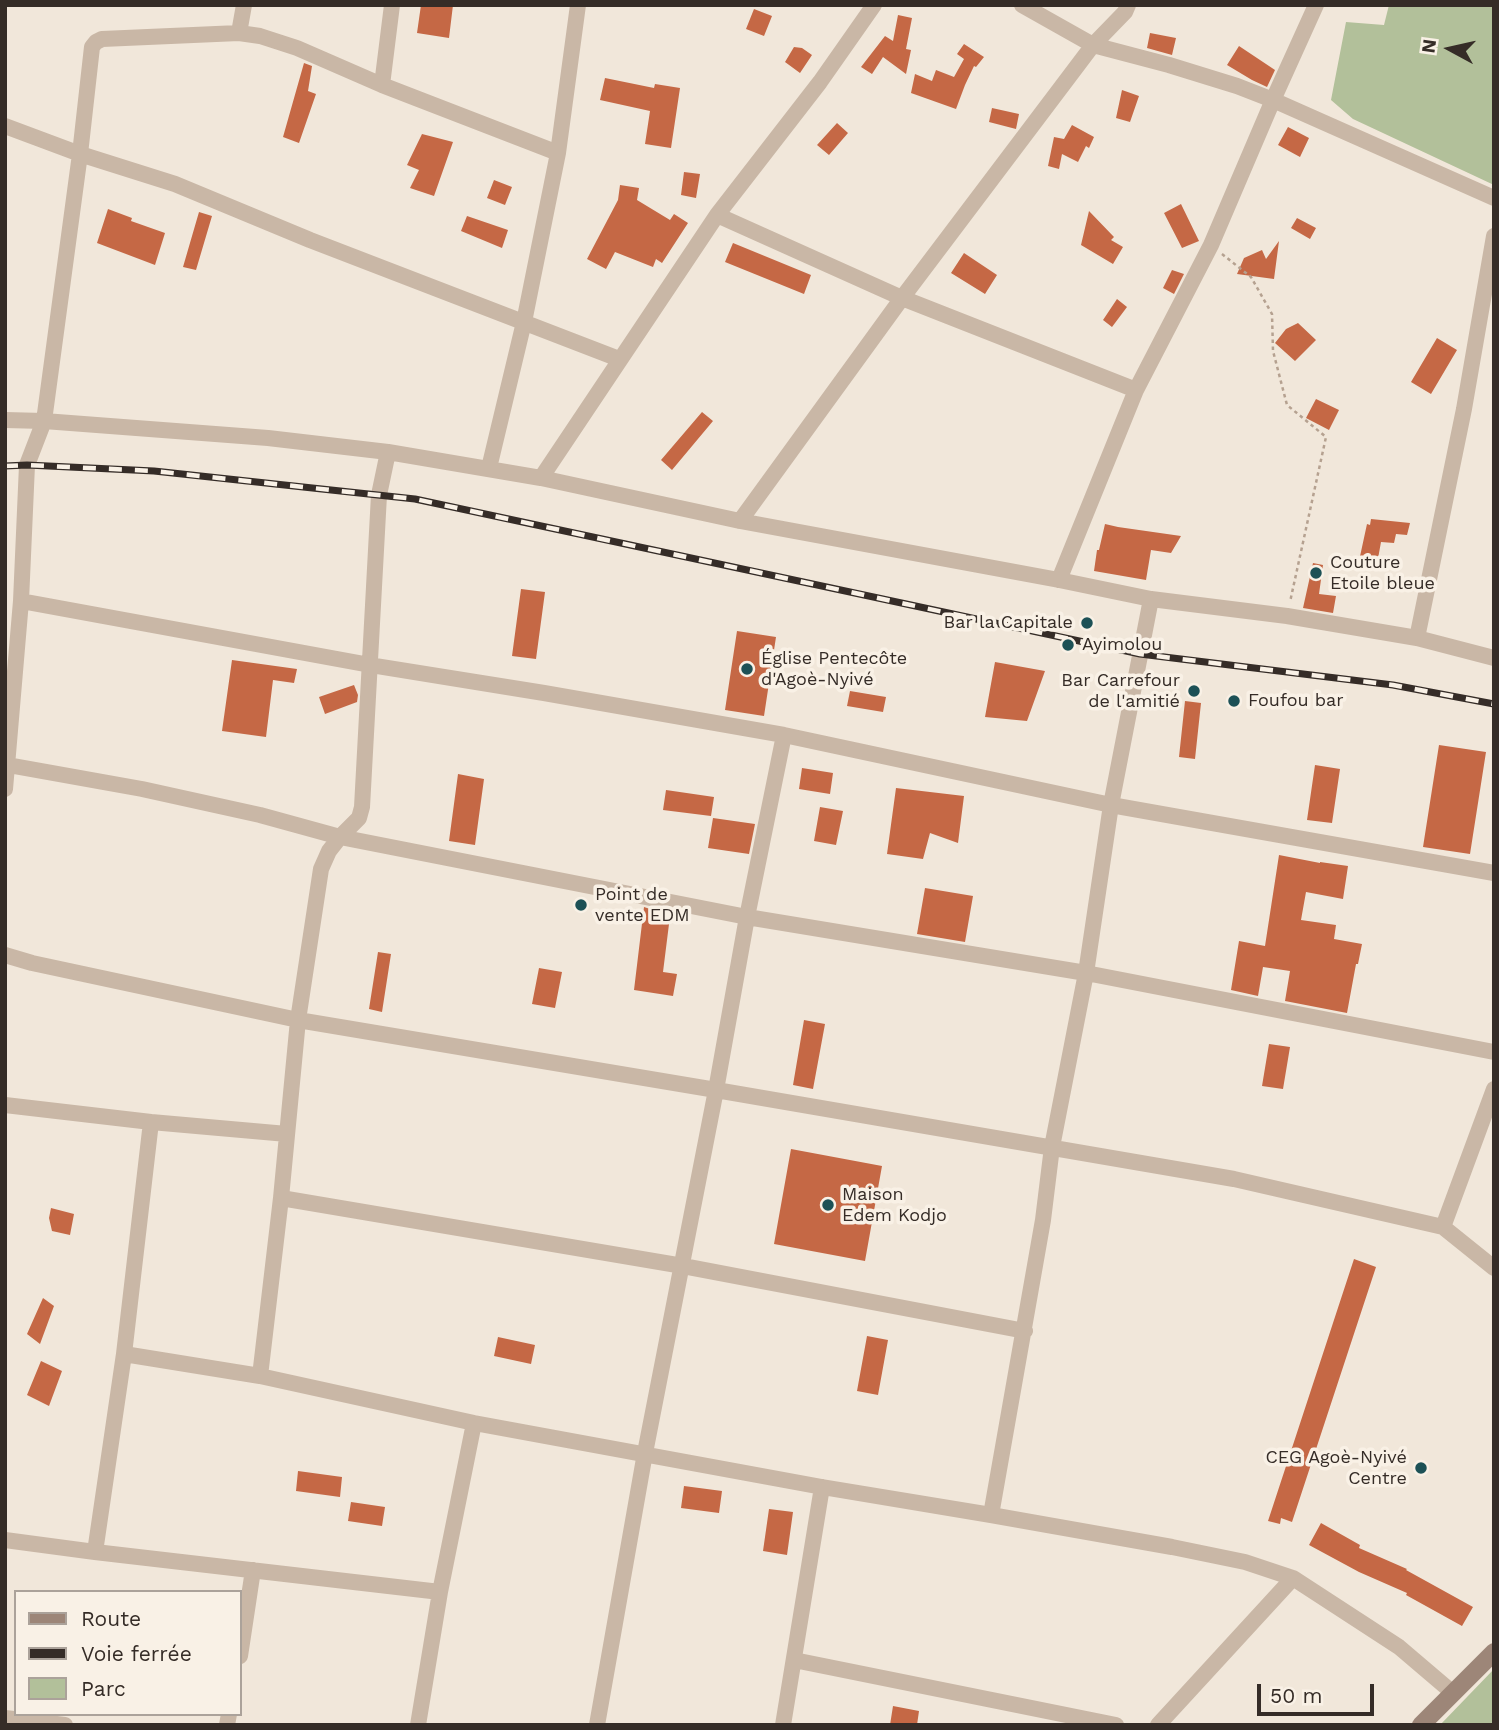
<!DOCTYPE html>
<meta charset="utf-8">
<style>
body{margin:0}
#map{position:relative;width:1499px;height:1730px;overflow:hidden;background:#f1e7da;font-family:"Work Sans",sans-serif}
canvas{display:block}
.frame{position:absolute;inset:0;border:7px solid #352c27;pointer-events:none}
.legend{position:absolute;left:14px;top:1590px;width:228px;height:126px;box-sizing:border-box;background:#f9f1e6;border:2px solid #aba29a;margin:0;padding:9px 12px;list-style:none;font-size:21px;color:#352c27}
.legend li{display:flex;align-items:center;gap:14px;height:35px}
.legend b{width:35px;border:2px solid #aba29a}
.north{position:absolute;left:1415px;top:14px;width:70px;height:70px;-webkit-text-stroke:5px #f9f1e6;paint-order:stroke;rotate:278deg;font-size:19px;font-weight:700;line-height:28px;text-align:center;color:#352c27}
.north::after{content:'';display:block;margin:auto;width:24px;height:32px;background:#352c27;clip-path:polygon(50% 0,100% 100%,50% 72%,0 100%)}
.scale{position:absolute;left:1257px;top:1684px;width:117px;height:32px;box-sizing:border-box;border:4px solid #352c27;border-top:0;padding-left:9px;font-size:21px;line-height:24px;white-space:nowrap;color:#352c27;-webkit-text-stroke:5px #f9f1e6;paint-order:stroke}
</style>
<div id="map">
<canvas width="1499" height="1730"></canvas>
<div class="frame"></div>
<ul class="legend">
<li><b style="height:9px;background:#9d8678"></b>Route</li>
<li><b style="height:9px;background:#352c27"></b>Voie ferrée</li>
<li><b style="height:19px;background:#b2c09a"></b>Parc</li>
</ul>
<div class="north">N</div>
<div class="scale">50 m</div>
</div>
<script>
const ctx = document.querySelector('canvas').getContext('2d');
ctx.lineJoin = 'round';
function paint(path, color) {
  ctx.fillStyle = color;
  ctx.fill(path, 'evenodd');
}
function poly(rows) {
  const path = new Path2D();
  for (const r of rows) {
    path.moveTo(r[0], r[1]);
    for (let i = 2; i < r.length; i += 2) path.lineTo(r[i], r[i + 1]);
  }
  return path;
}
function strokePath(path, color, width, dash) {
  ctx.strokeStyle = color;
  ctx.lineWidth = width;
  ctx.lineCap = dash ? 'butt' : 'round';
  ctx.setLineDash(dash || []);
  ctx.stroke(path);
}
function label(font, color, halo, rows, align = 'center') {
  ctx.font = font + ' "Work Sans",sans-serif';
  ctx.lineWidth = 7;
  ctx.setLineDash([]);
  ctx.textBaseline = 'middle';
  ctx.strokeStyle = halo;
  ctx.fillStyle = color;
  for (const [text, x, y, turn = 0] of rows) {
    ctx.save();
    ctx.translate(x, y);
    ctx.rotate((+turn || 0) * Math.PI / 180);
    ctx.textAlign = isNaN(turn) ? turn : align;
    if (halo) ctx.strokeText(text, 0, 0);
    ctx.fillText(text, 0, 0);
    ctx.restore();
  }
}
paint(poly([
 [1389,5,1494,5,1494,185,1353,119,1331,100,1346,22,1384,25],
 [1494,1669,1494,1721,1491,1725,1440,1725]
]), '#b2c09a');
paint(poly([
 [421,5,453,5,449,38,417,33],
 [754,9,772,16,764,36,746,29],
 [898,15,912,18,906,49,911,50,906,74,883,57,872,74,861,67,885,36,893,41],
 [1150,33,1176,38,1172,55,1147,48],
 [964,44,984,57,976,67,974,66,965,85,956,109,911,93,915,74,932,81,936,70,954,77,964,59,957,54],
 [1239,46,1275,70,1267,87,1252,80,1227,65],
 [794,47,802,48,812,55,800,73,785,62],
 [304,63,312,66,308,91,316,94,299,143,283,137],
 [605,78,654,88,655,84,680,88,671,148,645,144,650,111,600,100],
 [1122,90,1139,96,1130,122,1116,118],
 [992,108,1019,114,1016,129,989,122],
 [837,123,848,133,829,155,817,145],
 [1072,125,1094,137,1089,148,1086,146,1078,162,1062,154,1059,169,1048,166,1054,137,1064,139],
 [1288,127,1309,138,1300,157,1278,145],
 [422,134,453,142,434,196,410,188,419,170,407,165],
 [684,172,700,174,696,198,681,195],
 [494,180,512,187,505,205,487,198],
 [620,185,639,188,637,200,670,220,674,214,688,223,662,263,656,259,653,267,615,252,606,269,587,259,618,200],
 [1181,204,1199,241,1182,248,1164,213],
 [108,209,132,218,131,221,165,233,155,265,97,243],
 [1089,211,1114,237,1111,240,1123,247,1113,264,1081,245],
 [199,212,212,216,196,270,183,267],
 [467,216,508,230,502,248,461,231],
 [1297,218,1316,228,1310,239,1291,228],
 [1279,241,1274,279,1237,274,1244,258,1262,250,1266,259],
 [733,243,811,275,804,294,725,262],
 [964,253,997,275,985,294,951,273],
 [1172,270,1184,274,1174,294,1163,288],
 [1117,299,1127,307,1112,327,1103,320],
 [1298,323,1316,340,1295,361,1275,343,1286,329],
 [1437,338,1457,350,1431,394,1411,382],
 [1316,399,1339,410,1329,430,1306,418],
 [702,412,713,421,672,470,661,460],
 [1371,519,1410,523,1407,535,1396,534,1394,543,1381,542,1377,564,1359,561,1367,524,1370,525],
 [1105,524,1118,527,1181,536,1171,553,1151,550,1146,580,1094,571,1097,550,1099,550],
 [1313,563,1323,565,1319,594,1336,596,1333,613,1303,608],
 [521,589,545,592,536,659,512,656],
 [737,631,776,637,764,716,725,710],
 [232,660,297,669,294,683,273,680,266,737,222,731],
 [995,662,1045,671,1027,721,985,717],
 [354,685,358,695,357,702,325,714,319,697],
 [850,691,886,697,883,712,847,706],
 [1185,701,1201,703,1195,759,1179,757],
 [1439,745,1486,752,1470,854,1423,847],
 [1315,765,1340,769,1332,823,1307,820],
 [802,768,833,773,830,794,799,789],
 [458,774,484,779,475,845,449,841],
 [896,788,964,796,958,843,930,833,923,859,887,854],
 [666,790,714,797,711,816,663,810],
 [820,807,843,811,836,845,814,841],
 [713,818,755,824,749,854,708,848],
 [1279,855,1320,863,1320,862,1348,866,1343,899,1306,892,1301,920,1336,925,1334,939,1362,944,1358,964,1356,964,1347,1013,1285,1001,1290,971,1263,967,1258,996,1231,990,1239,941,1265,946],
 [925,888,973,896,965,942,917,934],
 [644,907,650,909,653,923,669,924,663,972,677,974,673,996,634,990],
 [378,952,391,954,382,1012,369,1009],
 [539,968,562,972,555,1008,532,1004],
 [804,1020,825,1024,813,1089,793,1085],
 [1269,1044,1290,1047,1283,1089,1262,1086],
 [791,1149,882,1166,865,1261,774,1244],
 [51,1208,74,1214,70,1235,52,1231,49,1218],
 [1354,1259,1376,1267,1292,1522,1281,1518,1280,1524,1268,1521],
 [43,1298,54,1306,40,1344,27,1334],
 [867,1336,888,1340,878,1395,857,1391],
 [498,1337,535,1345,531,1364,494,1356],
 [41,1361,62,1371,49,1406,27,1395],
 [298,1471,342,1477,340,1497,296,1491],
 [684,1486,722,1491,719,1513,681,1508],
 [351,1502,385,1507,382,1526,348,1521],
 [769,1509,793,1512,787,1555,763,1551],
 [1321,1523,1360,1545,1359,1548,1407,1569,1406,1570,1473,1607,1462,1626,1406,1595,1407,1593,1359,1572,1309,1545],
 [893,1706,919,1711,917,1725,890,1725]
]), '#c56845');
strokePath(poly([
 [1222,254,1251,277,1272,314,1273,351,1287,405,1326,437,1290,602]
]), '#b5a190', 2.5, [3.5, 3.5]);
strokePath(poly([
 [392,5,382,85,558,153],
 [1022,5,1093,45,1169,65,1237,86,1273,100,1494,198],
 [239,33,244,5],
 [5,126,80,154,175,184,310,240,619,359],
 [717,215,902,298,1136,390],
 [5,420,44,421,268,438,388,452,541,478,740,521,1059,580,1151,599,1287,616,1417,638,1494,658],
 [489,468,524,322,558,153,578,5],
 [541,478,717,215,820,82,874,5],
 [740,521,902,298,1093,45,1125,12,1128,5],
 [1059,580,1136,390,1211,245,1273,100,1316,5],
 [21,601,370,665,544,693,784,735,1111,805,1494,873],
 [1417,638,1464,409,1494,236],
 [8,765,142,789,260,815,340,837,747,917,1086,973,1494,1052],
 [5,789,21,601,27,465,44,421,80,154,92,47,96,42,102,39,239,33,260,36,297,48,382,85],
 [5,955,32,963,298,1020,716,1090,1234,1179,1443,1227,1494,1089],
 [5,1105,151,1122,287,1134],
 [281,1198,683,1266,1025,1331],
 [1443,1227,1494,1268],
 [124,1354,260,1376,474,1423,822,1487,991,1515,1172,1547,1245,1562,1293,1578,1399,1647,1453,1693],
 [260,1376,281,1198,298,1020,321,869,329,851,340,837,359,818,362,807,379,495,388,452],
 [991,1515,1043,1220,1052,1147,1086,973,1111,805,1151,599],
 [5,1540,95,1552,440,1592],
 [95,1552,124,1354,151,1122],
 [240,1656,253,1570],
 [794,1660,1116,1725],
 [5,1718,65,1725],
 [227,1725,229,1714],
 [418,1725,440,1592,474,1423],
 [597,1725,645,1453,716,1090,747,917,784,735],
 [783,1725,822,1487],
 [1158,1725,1293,1578]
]), '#c9b7a6', 16);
strokePath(poly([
 [1421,1725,1494,1652]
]), '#9d8678', 18);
const rail = poly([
 [5,466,27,465,154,471,415,499,1140,654,1393,685,1494,704]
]);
strokePath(rail, '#352c27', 7);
strokePath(rail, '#f9f1e6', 4.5, [13]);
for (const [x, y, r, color] of [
 [1316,573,7,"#1d5156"],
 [1087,623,7,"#1d5156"],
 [1068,645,7,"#1d5156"],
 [747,669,7,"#1d5156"],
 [1194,691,7,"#1d5156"],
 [1234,701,7,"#1d5156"],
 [581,905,7,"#1d5156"],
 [828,1205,7,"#1d5156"],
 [1421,1468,7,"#1d5156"]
]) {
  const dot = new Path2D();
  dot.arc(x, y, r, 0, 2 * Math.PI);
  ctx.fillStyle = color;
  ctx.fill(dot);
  strokePath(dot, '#f9f1e6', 2.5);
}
label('18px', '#352c27', '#f9f1e6', [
 ["Couture",1330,563],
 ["Etoile bleue",1330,584],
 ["Bar la Capitale",1073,623,"right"],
 ["Ayimolou",1082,645],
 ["Église Pentecôte",761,659],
 ["d'Agoè-Nyivé",761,680],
 ["Bar Carrefour",1180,681,"right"],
 ["de l'amitié",1180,702,"right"],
 ["Foufou bar",1248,701],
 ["Point de",595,895],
 ["vente EDM",595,916],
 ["Maison",842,1195],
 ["Edem Kodjo",842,1216],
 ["CEG Agoè-Nyivé",1407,1458,"right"],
 ["Centre",1407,1479,"right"]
], 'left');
</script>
